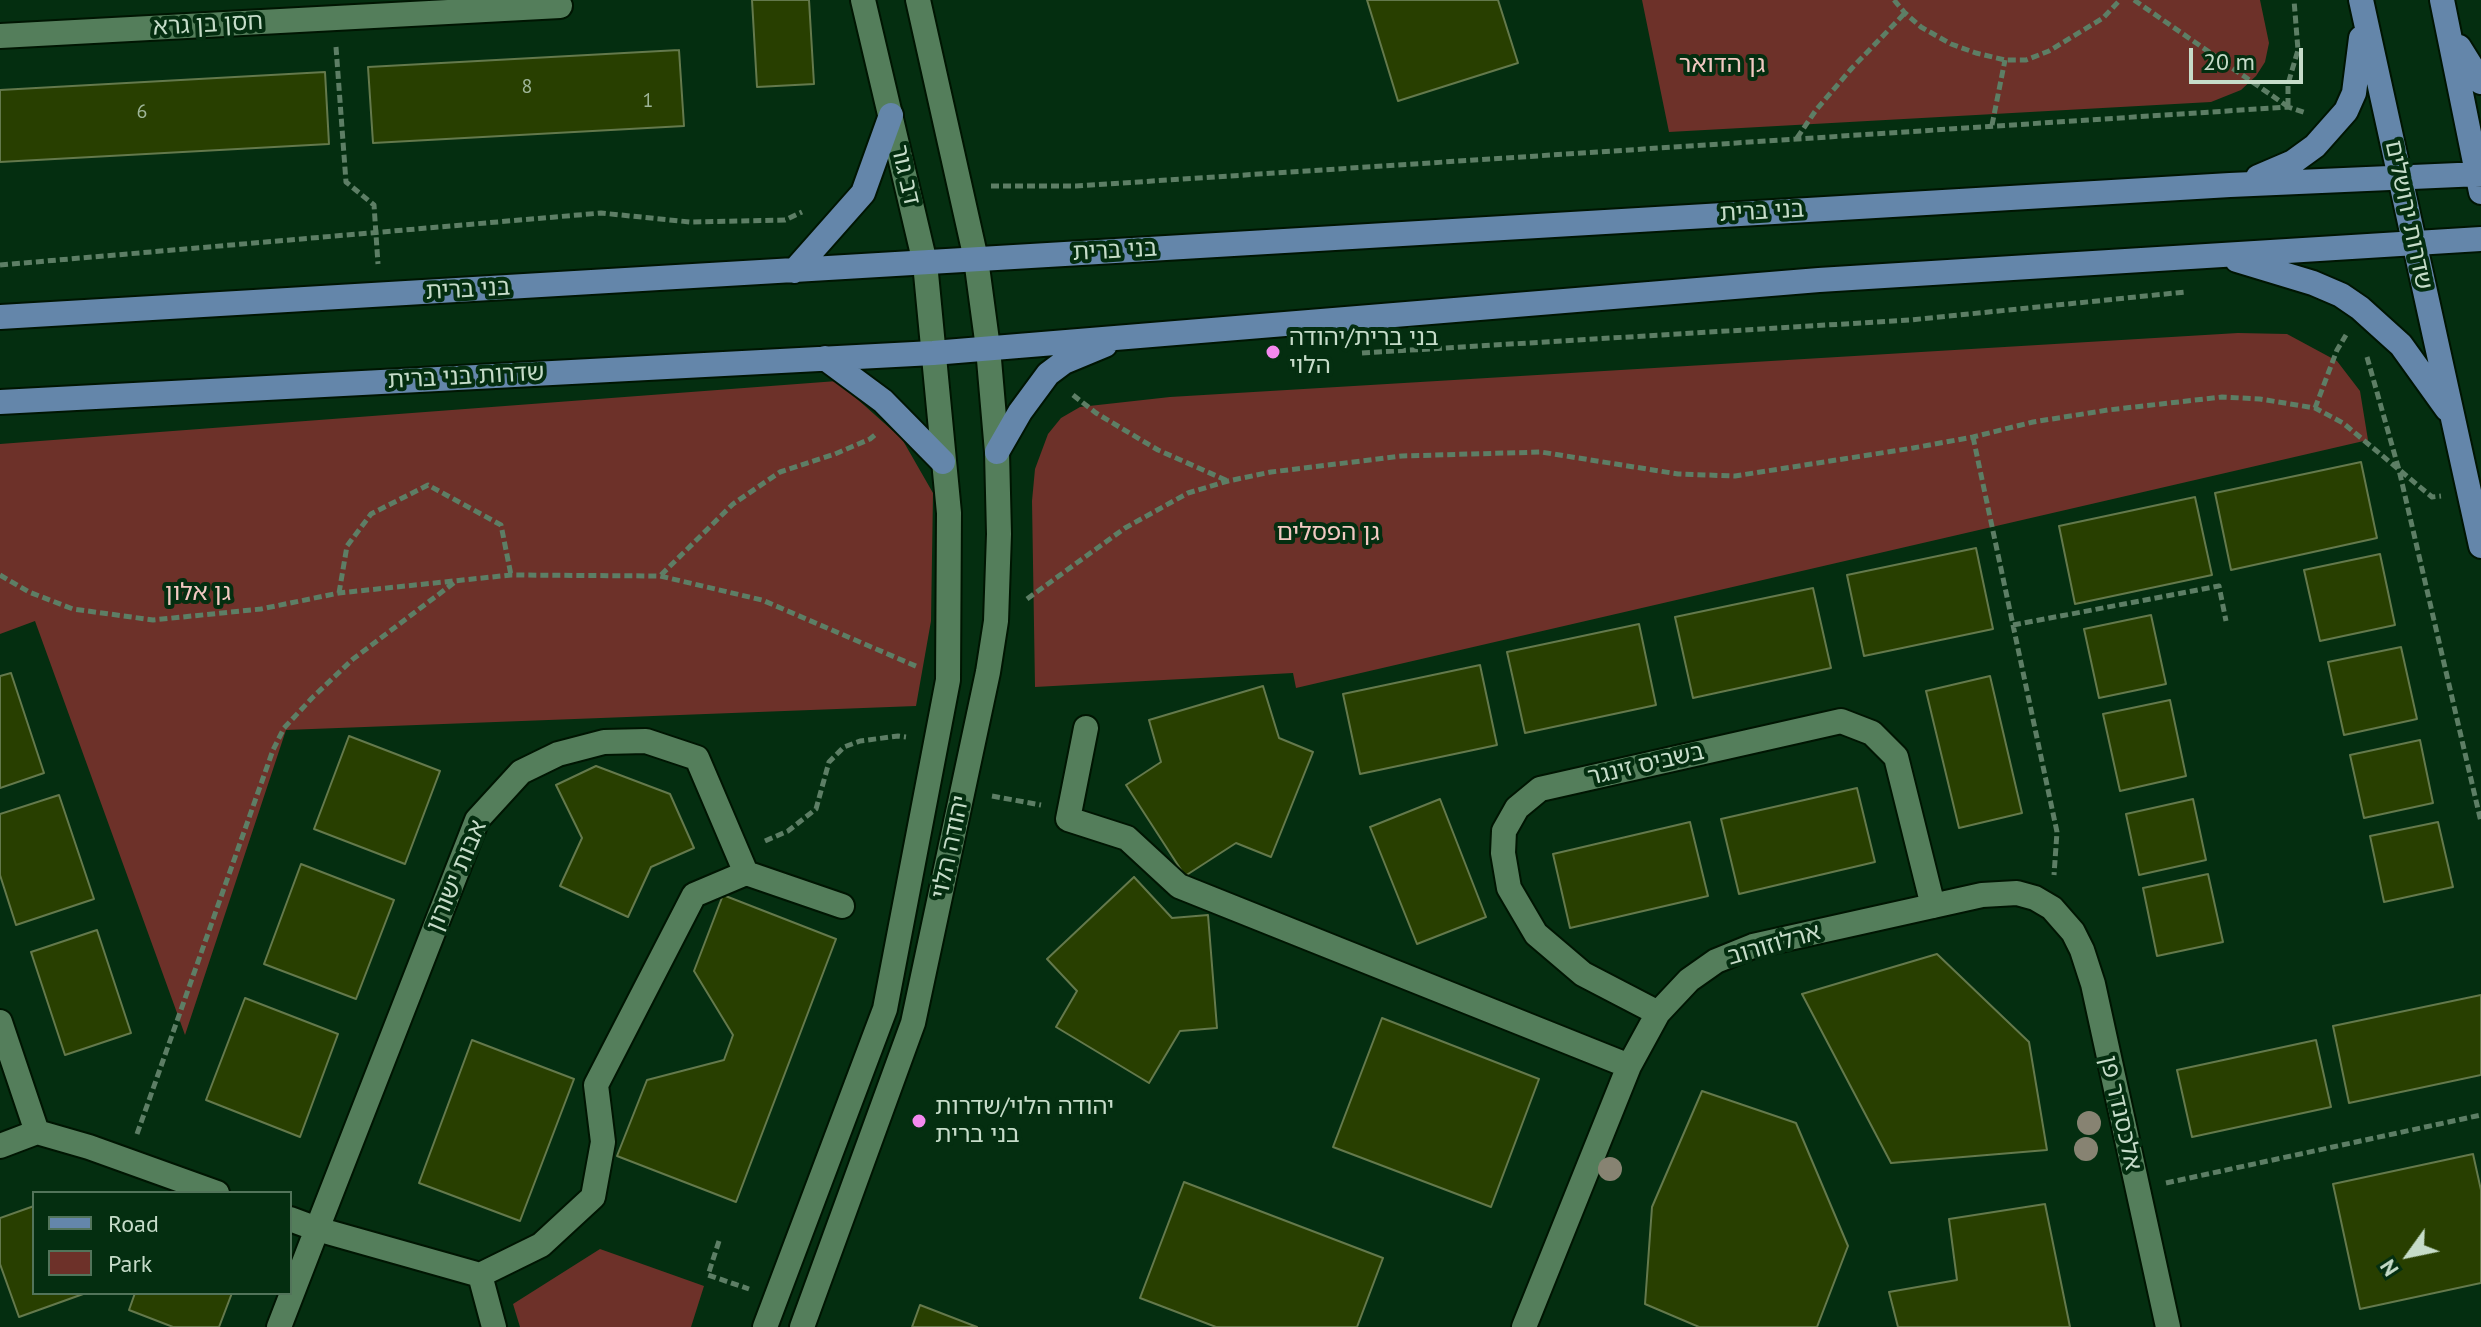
<!DOCTYPE html>
<meta charset="utf-8">
<style>
body{margin:0}
#map{position:relative;width:2481px;height:1327px;overflow:hidden;background:#042e10;font-family:"PT Sans",sans-serif}
canvas{display:block}
.legend{position:absolute;left:32px;top:1191px;width:260px;height:104px;box-sizing:border-box;background:#042e10;border:2px solid #52745a;margin:0;padding:10px 14px;list-style:none;font-size:24px;color:#c6dcc9}
.legend li{display:flex;align-items:center;gap:16px;height:40px}
.legend b{width:40px;border:2px solid #52745a}
.north{position:absolute;left:2369px;top:1215px;width:80px;height:80px;-webkit-text-stroke:6px #042e10;paint-order:stroke;rotate:237deg;font-size:22px;font-weight:700;line-height:32px;text-align:center;color:#c6dcc9}
.north::after{content:'';display:block;margin:auto;width:28px;height:36px;background:#c6dcc9;clip-path:polygon(50% 0,100% 100%,50% 72%,0 100%)}
.scale{position:absolute;left:2189px;top:48px;width:114px;height:36px;box-sizing:border-box;border:4px solid #c6dcc9;border-top:0;padding-left:10px;font-size:24px;line-height:28px;white-space:nowrap;color:#c6dcc9;-webkit-text-stroke:6px #042e10;paint-order:stroke}
</style>
<div id="map">
<canvas width="2481" height="1327"></canvas>
<ul class="legend">
<li><b style="height:10px;background:#6486aa"></b>Road</li>
<li><b style="height:22px;background:#6d3129"></b>Park</li>
</ul>
<div class="north">N</div>
<div class="scale">20 m</div>
</div>
<script>
const ctx = document.querySelector('canvas').getContext('2d');
ctx.lineJoin = 'round';
function paint(path, color) {
  ctx.fillStyle = color;
  ctx.fill(path, 'evenodd');
}
function poly(rows) {
  const path = new Path2D();
  for (const r of rows) {
    path.moveTo(r[0], r[1]);
    for (let i = 2; i < r.length; i += 2) path.lineTo(r[i], r[i + 1]);
  }
  return path;
}
function strokePath(path, color, width, dash) {
  ctx.strokeStyle = color;
  ctx.lineWidth = width;
  ctx.lineCap = dash ? 'butt' : 'round';
  ctx.setLineDash(dash || []);
  ctx.stroke(path);
}
function label(font, color, halo, rows, align = 'center') {
  ctx.font = font + ' "PT Sans","Noto Sans Hebrew",sans-serif';
  ctx.lineWidth = 8;
  ctx.setLineDash([]);
  ctx.textBaseline = 'middle';
  ctx.strokeStyle = halo;
  ctx.fillStyle = color;
  for (const [text, x, y, turn = 0] of rows) {
    ctx.save();
    ctx.translate(x, y);
    ctx.rotate((+turn || 0) * Math.PI / 180);
    ctx.textAlign = isNaN(turn) ? turn : align;
    if (halo) ctx.strokeText(text, 0, 0);
    ctx.fillText(text, 0, 0);
    ctx.restore();
  }
}
paint(poly([
 [1642,0,2260,0,2269,43,2265,62,2256,76,2241,90,2211,102,1669,132],
 [2238,333,2287,334,2337,361,2360,391,2368,440,1296,688,1293,673,1035,687,1032,501,1035,469,1048,434,1061,418,1080,407,1170,397],
 [837,381,902,439,933,493,931,621,916,706,286,730,185,1035,35,621,0,634,0,444],
 [600,1249,704,1286,691,1327,520,1327,513,1304]
]), '#6d3129');
const building = poly([
 [752,0,809,0,814,84,757,87,752,0],
 [1367,0,1498,0,1518,63,1398,101,1367,0],
 [679,50,684,126,373,143,368,67,679,50],
 [325,72,329,144,0,162,0,90,325,72],
 [2361,462,2377,538,2231,570,2215,493,2361,462],
 [2195,497,2212,575,2075,604,2059,526,2195,497],
 [1976,548,1993,629,1864,656,1847,575,1976,548],
 [2380,554,2395,625,2320,641,2304,570,2380,554],
 [1813,588,1831,668,1693,698,1675,617,1813,588],
 [2151,615,2166,684,2099,698,2084,629,2151,615],
 [1639,624,1656,705,1525,733,1507,652,1639,624],
 [2401,647,2417,719,2344,735,2328,662,2401,647],
 [1480,665,1497,745,1360,774,1343,694,1480,665],
 [11,673,44,773,0,788,0,676,11,673],
 [1990,676,2022,813,1959,828,1926,691,1990,676],
 [1263,686,1279,738,1313,752,1271,857,1236,843,1185,876,1126,785,1161,762,1149,720,1263,686],
 [2170,700,2186,776,2120,791,2103,714,2170,700],
 [349,736,440,771,405,864,314,829,349,736],
 [2420,740,2433,803,2364,818,2350,755,2420,740],
 [596,766,670,794,694,848,651,867,628,917,560,886,582,838,556,785,596,766],
 [1857,788,1875,862,1739,894,1721,819,1857,788],
 [59,795,94,899,16,925,0,875,0,814,59,795],
 [1440,799,1486,917,1417,944,1370,827,1440,799],
 [2193,799,2206,860,2139,875,2126,814,2193,799],
 [1690,822,1708,896,1570,928,1553,854,1690,822],
 [2438,822,2453,887,2384,902,2370,836,2438,822],
 [301,864,394,900,356,999,264,964,301,864],
 [2208,874,2223,942,2157,956,2143,888,2208,874],
 [1134,877,1172,918,1208,915,1217,1028,1180,1031,1149,1083,1056,1027,1077,991,1047,959,1134,877],
 [723,895,836,939,736,1202,617,1156,647,1080,724,1060,733,1035,694,971,723,895],
 [97,930,131,1033,65,1055,31,952,97,930],
 [1937,954,2029,1042,2047,1150,1891,1163,1802,994,1937,954],
 [2481,995,2481,1075,2349,1103,2333,1026,2481,995],
 [245,998,338,1034,300,1137,206,1100,245,998],
 [1382,1018,1539,1079,1491,1207,1333,1147,1382,1018],
 [472,1040,574,1079,520,1221,419,1183,472,1040],
 [2316,1040,2331,1107,2192,1137,2177,1070,2316,1040],
 [1702,1091,1796,1123,1848,1246,1817,1327,1699,1327,1645,1304,1652,1207,1702,1091],
 [2473,1154,2481,1190,2481,1283,2360,1309,2333,1184,2473,1154],
 [1184,1182,1383,1258,1357,1327,1216,1327,1140,1298,1184,1182],
 [2045,1204,2070,1327,1898,1327,1889,1292,1957,1280,1949,1219,2045,1204],
 [34,1206,34,1293,86,1293,19,1317,0,1264,0,1218,34,1206],
 [135,1293,232,1293,219,1327,173,1327,129,1310,135,1293],
 [920,1305,977,1327,912,1327,920,1305]
]);
paint(building, '#283f00');
strokePath(building, '#64794c', 2);
const minor = poly([
 [0,36,560,6],
 [1086,728,1068,819,1127,838,1179,886,1629,1066],
 [746,873,842,906],
 [1658,1013,1583,974,1536,934,1509,888,1503,853,1504,831,1517,808,1540,789,1841,721,1872,733,1896,757,1933,906],
 [0,1022,37,1132],
 [37,1132,89,1147,217,1193],
 [0,1146,37,1132],
 [480,1275,494,1327],
 [279,1327,317,1229,477,820,521,772,558,754,604,742,646,741,697,758,746,873,694,895,596,1085,603,1142,593,1197,541,1245,480,1275,317,1229,290,1219],
 [765,1327,885,1009,948,680,949,513,925,263,863,0],
 [802,1327,913,1023,988,672,996,621,999,534,997,452,988,348,976,259,918,0],
 [1524,1327,1629,1066,1658,1013,1689,980,1716,961,1753,946,1982,895,2017,893,2035,898,2052,908,2073,932,2082,950,2093,984,2168,1327]
]);
const major = poly([
 [2361,0,2481,546],
 [2442,0,2481,192],
 [2459,47,2481,82],
 [2258,177,2293,162,2315,146,2346,111,2354,93,2361,38],
 [2237,260,2313,283,2341,295,2360,308,2401,345,2447,409],
 [794,271,863,193,891,115],
 [0,317,2230,185,2481,174],
 [825,358,883,401,943,462],
 [0,402,933,353,1819,280,2481,239],
 [997,452,1020,412,1048,374,1064,362,1105,345]
]);
strokePath(minor, '#001502', 28);
strokePath(major, '#001502', 28);
strokePath(poly([
 [1894,0,1905,13,1921,27,1951,44,1976,53,2005,60,2026,60,2049,51,2103,18,2120,0],
 [2134,0,2287,106],
 [336,47,346,182,374,205,378,264],
 [2288,106,2288,84,2298,50,2294,0],
 [1992,125,2005,60],
 [1797,138,1816,110,1852,68,1905,13],
 [991,186,1076,186,2288,107,2306,113],
 [0,265,601,213,690,222,785,220,802,212],
 [1362,353,1910,320,2185,292],
 [2367,357,2399,470,2481,822],
 [1073,395,1096,413,1158,450,1228,481],
 [2315,408,2337,350,2346,335],
 [1973,437,2057,832,2054,875],
 [0,575,29,592,73,609,153,620,261,609,339,593,511,575,660,576,762,600,918,667],
 [661,575,733,504,780,472,835,454,870,439,876,434],
 [339,593,347,546,371,514,428,485,501,525,511,575],
 [1027,599,1125,528,1188,493,1228,481,1271,472,1402,456,1541,452,1678,474,1735,476,1913,448,1973,437,2033,422,2108,410,2222,397,2260,399,2315,408,2343,423,2432,497,2441,496],
 [2013,625,2219,586,2226,621],
 [992,796,1041,805],
 [765,841,788,831,816,809,829,762,844,747,860,741,898,736,906,737],
 [137,1134,273,750,284,728,312,698,353,659,455,582],
 [2166,1183,2481,1115],
 [719,1241,708,1275,749,1289]
]), '#5d7e65', 5, [8, 4]);
strokePath(minor, '#547e5b', 24);
strokePath(major, '#6486aa', 24);
ctx.fillStyle = '#878372';
for (const [x, y] of [
 [2089,1123],
 [2086,1149],
 [1610,1169]
]) {
  ctx.beginPath();
  ctx.arc(x, y, 12, 0, 2 * Math.PI);
  ctx.fill();
}
for (const [x, y, r, color] of [
 [1273,352,8,"#f489ef"],
 [919,1121,8,"#f489ef"]
]) {
  const dot = new Path2D();
  dot.arc(x, y, r, 0, 2 * Math.PI);
  ctx.fillStyle = color;
  ctx.fill(dot);
  strokePath(dot, '#042e10', 3);
}
label('20px', '#9eb597', null, [
 ["8",527,87],
 ["1",648,101],
 ["6",142,112]
]);
label('24px', '#c6dcc9', '#042e10', [
 ["חסן בן גרא",208,25,-3],
 ["דב גור",905,175,77],
 ["בני ברית",1762,212,-3],
 ["שדרות ירושלים",2408,215,78],
 ["בני ברית",1115,251,-3],
 ["בני ברית",468,290,-3],
 ["שדרות בני ברית",466,377,-3],
 ["בשביס זינגר",1646,765,-13],
 ["יהודה הלוי",951,847,-78],
 ["אבות ישורון",457,876,-67],
 ["ארלוזורוב",1774,945,-16],
 ["אלכסנדר פן",2120,1113,77]
]);
label('24px', '#f2c9c2', '#042e10', [
 ["גן הדואר",1722,65],
 ["גן הפסלים",1328,533],
 ["גן אלון",198,593]
]);
label('24px', '#c6dcc9', '#042e10', [
 ["בני ברית/יהודה",1289,338],
 ["הלוי",1289,366],
 ["יהודה הלוי/שדרות",935,1107],
 ["בני ברית",935,1135]
], 'left');
</script>
